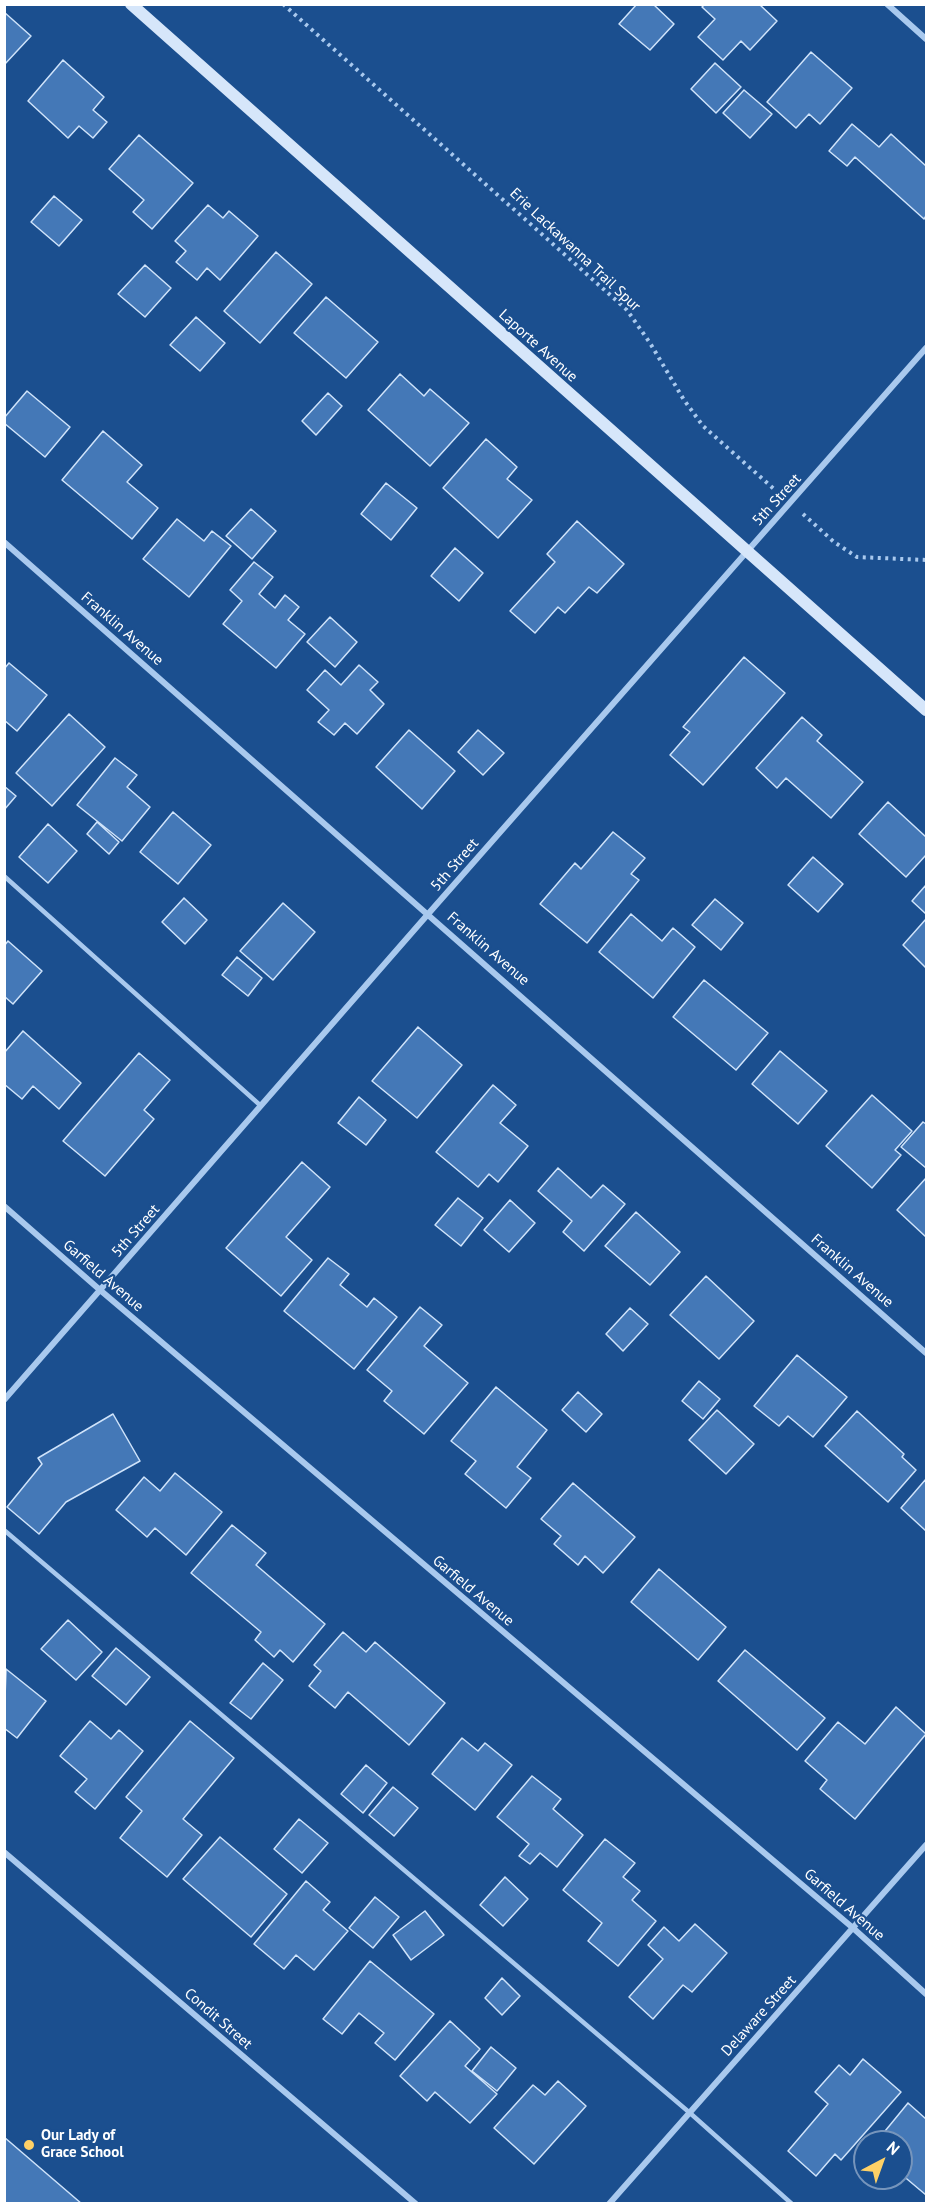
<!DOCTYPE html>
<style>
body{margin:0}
#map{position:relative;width:931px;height:2208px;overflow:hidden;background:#1b4f8f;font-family:"PT Sans",sans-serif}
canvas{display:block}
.frame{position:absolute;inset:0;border:6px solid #fff;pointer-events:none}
.north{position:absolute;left:853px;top:2130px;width:60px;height:60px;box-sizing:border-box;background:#1b4f8f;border:2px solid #7695bc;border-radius:50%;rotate:41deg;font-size:16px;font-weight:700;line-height:24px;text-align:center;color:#fff}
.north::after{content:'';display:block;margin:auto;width:21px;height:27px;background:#ffd166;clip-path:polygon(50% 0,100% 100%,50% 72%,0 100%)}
</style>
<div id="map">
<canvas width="931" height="2208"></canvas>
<div class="frame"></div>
<div class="north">N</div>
</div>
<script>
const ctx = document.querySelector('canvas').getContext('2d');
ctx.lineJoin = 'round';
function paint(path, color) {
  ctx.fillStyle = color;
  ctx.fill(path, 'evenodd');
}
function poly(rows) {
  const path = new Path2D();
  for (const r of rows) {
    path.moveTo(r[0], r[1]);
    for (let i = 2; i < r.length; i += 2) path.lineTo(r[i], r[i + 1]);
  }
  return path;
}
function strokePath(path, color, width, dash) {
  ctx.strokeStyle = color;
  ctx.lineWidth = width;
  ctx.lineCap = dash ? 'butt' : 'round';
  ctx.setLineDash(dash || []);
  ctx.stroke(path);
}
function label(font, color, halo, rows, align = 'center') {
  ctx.font = font + ' "PT Sans",sans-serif';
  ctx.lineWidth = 4.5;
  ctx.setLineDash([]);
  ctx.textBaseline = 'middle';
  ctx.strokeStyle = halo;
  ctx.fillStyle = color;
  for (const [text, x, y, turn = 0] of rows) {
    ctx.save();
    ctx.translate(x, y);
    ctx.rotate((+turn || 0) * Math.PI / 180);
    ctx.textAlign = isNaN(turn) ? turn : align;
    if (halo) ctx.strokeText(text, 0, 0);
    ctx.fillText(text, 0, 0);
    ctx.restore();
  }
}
const building = poly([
 [637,4,653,4,674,24,650,50,619,24,637,4],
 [705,4,759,4,777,21,750,50,741,41,723,60,698,37,715,19,702,7,705,4],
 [4,12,31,36,4,65,4,12],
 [811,52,852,88,820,124,809,114,796,128,767,102,811,52],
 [63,60,104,97,93,110,107,122,93,138,79,126,68,138,28,101,63,60],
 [715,63,741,87,716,113,691,89,715,63],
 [744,90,772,114,750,138,723,113,744,90],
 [852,124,879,147,891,134,926,166,926,216,924,219,855,157,847,166,829,151,852,124],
 [139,135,193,183,152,229,133,212,144,200,109,169,139,135],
 [54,196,82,220,59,246,31,222,54,196],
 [208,205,223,218,229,211,258,236,220,280,207,268,197,280,176,262,186,251,175,241,208,205],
 [276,252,312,284,260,343,224,311,276,252],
 [145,265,171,288,145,317,118,294,145,265],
 [326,297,378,342,346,378,294,333,326,297],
 [196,317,225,343,200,371,170,345,196,317],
 [400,374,424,396,430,389,469,423,430,466,368,410,400,374],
 [27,391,70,427,45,457,4,423,4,418,27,391],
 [328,393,342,406,316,435,302,421,328,393],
 [103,431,142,465,127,482,158,508,132,539,62,480,103,431],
 [486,439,517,467,507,479,532,500,498,538,443,488,486,439],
 [386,483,417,508,391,540,361,514,386,483],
 [251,509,276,531,252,559,226,536,251,509],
 [177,519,204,541,212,531,231,546,189,597,143,559,177,519],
 [577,521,624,564,597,593,589,587,565,613,558,607,535,633,510,611,555,562,547,554,577,521],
 [455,548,483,573,459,601,431,576,455,548],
 [254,562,273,577,259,594,275,608,285,595,299,607,288,620,305,634,276,668,223,624,242,601,230,590,254,562],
 [330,617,357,642,335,667,307,642,330,617],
 [744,657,785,693,703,785,670,755,690,732,683,727,744,657],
 [9,663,47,695,17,731,4,720,4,669,9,663],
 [359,665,378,682,370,690,384,704,357,734,345,723,334,735,318,722,329,710,307,690,325,670,341,685,359,665],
 [69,714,105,747,52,806,16,773,69,714],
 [802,717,822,735,817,741,863,782,831,818,786,778,777,788,756,768,802,717],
 [409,730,455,771,422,809,376,767,409,730],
 [478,730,504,753,483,775,458,752,478,730],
 [115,758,137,775,127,787,150,807,122,841,77,805,115,758],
 [4,786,16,796,4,810,4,786],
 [888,802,926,837,926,855,906,877,859,834,888,802],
 [173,812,211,845,178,884,140,852,173,812],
 [97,822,119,842,109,854,87,834,97,822],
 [48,824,77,851,48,883,19,857,48,824],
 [613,832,645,858,631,874,639,880,587,943,540,904,575,863,581,869,613,832],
 [813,857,843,884,818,912,788,885,813,857],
 [926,885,926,914,912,901,926,885],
 [184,898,207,920,185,944,162,922,184,898],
 [715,899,743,923,721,950,692,925,715,899],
 [283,903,315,932,273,980,240,951,283,903],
 [631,914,662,941,673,928,695,947,653,998,599,952,631,914],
 [926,919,926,968,903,945,926,919],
 [8,941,42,971,13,1004,4,996,4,946,8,941],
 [237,957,262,978,248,996,222,975,237,957],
 [704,980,768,1033,736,1070,673,1017,704,980],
 [418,1027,462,1065,417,1118,372,1081,418,1027],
 [23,1031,81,1083,59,1109,33,1086,22,1099,4,1084,4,1053,23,1031],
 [780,1051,827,1091,798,1124,752,1084,780,1051],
 [139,1053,170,1080,144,1110,154,1119,105,1176,63,1141,139,1053],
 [493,1085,516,1105,500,1123,528,1146,498,1182,489,1174,478,1187,436,1152,493,1085],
 [872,1095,912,1131,895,1150,901,1155,872,1188,826,1146,872,1095],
 [359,1097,386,1120,366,1145,338,1123,359,1097],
 [923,1122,926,1124,926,1168,901,1147,923,1122],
 [302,1162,330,1187,286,1237,312,1260,281,1296,226,1248,302,1162],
 [558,1168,591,1198,603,1185,625,1204,584,1251,563,1232,572,1221,538,1191,558,1168],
 [926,1178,926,1237,897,1210,926,1178],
 [458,1198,483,1218,461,1246,435,1225,458,1198],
 [510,1200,535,1223,509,1252,484,1230,510,1200],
 [636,1212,680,1252,650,1285,605,1246,636,1212],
 [328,1258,349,1274,340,1285,367,1307,374,1298,397,1317,354,1369,284,1311,328,1258],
 [706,1276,754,1321,719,1359,670,1315,706,1276],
 [420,1307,442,1325,424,1346,468,1383,424,1434,384,1401,392,1391,367,1370,420,1307],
 [630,1308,648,1324,623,1351,606,1334,630,1308],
 [797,1355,847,1397,813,1437,788,1416,779,1426,754,1406,797,1355],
 [699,1381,720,1399,703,1419,682,1401,699,1381],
 [496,1387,547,1430,517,1467,531,1478,506,1508,465,1474,476,1461,451,1441,496,1387],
 [578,1392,602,1414,586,1432,562,1410,578,1392],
 [717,1410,754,1444,726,1474,689,1440,717,1410],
 [857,1411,904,1454,902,1457,916,1470,888,1502,825,1446,857,1411],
 [113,1414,140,1461,66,1502,39,1534,7,1507,42,1464,38,1458,113,1414],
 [175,1473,222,1512,186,1555,155,1528,147,1537,116,1510,144,1477,160,1491,175,1473],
 [926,1479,926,1531,901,1508,926,1479],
 [573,1483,635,1537,603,1573,585,1556,578,1565,554,1544,561,1536,541,1519,573,1483],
 [232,1525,266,1553,256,1565,325,1624,293,1662,280,1650,274,1657,255,1640,261,1632,191,1573,232,1525],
 [659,1569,726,1627,698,1660,631,1602,659,1569],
 [68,1620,102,1652,76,1680,41,1649,68,1620],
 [343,1632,366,1652,375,1642,445,1703,409,1745,348,1692,335,1708,309,1686,321,1671,314,1665,343,1632],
 [116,1648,150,1677,126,1705,92,1676,116,1648],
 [745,1650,825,1718,797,1750,718,1681,745,1650],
 [263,1663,283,1680,251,1719,230,1703,263,1663],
 [6,1669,46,1701,17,1738,4,1728,6,1669],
 [896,1707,926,1734,855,1819,820,1789,827,1780,805,1761,838,1722,865,1744,896,1707],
 [90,1721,111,1739,119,1730,143,1751,95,1809,75,1792,87,1779,60,1756,90,1721],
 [190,1721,234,1758,183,1819,202,1835,167,1877,120,1838,142,1811,126,1797,190,1721],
 [462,1738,478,1751,485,1743,512,1765,475,1810,432,1774,462,1738],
 [366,1765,387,1783,363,1813,341,1794,366,1765],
 [532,1776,561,1799,553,1809,583,1835,557,1867,540,1853,530,1864,519,1856,529,1844,497,1817,532,1776],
 [393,1787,418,1808,394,1836,369,1815,393,1787],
 [299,1819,328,1843,302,1873,274,1849,299,1819],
 [220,1837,287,1894,251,1937,183,1879,220,1837],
 [605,1839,635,1863,623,1877,640,1891,632,1900,656,1921,618,1966,588,1941,602,1923,563,1890,605,1839],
 [505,1877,528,1899,503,1926,480,1905,505,1877],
 [306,1881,330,1902,323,1910,348,1931,314,1970,296,1955,284,1969,254,1944,306,1881],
 [375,1897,399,1917,373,1948,349,1928,375,1897],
 [425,1911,444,1935,411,1960,393,1935,425,1911],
 [695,1924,727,1953,692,1992,683,1985,653,2019,629,1997,663,1959,648,1945,664,1927,679,1941,695,1924],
 [370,1961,434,2014,395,2060,375,2043,384,2033,359,2013,342,2034,323,2019,370,1961],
 [502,1978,520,1996,502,2015,485,1998,502,1978],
 [450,2021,480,2049,465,2066,497,2094,470,2123,435,2092,427,2101,400,2076,450,2021],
 [491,2047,516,2068,497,2091,472,2071,491,2047],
 [863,2059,901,2092,841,2160,835,2154,816,2176,788,2151,828,2104,815,2092,839,2065,850,2075,863,2059],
 [558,2081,586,2106,534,2164,494,2128,533,2085,545,2095,558,2081],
 [908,2103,926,2119,926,2195,901,2174,901,2142,889,2142,881,2136,908,2103],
 [4,2137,82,2204,4,2204,4,2137]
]);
paint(building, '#4478b7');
strokePath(building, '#cfe3fa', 1.5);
strokePath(poly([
 [283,4,627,310,650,343,684,400,703,426,775,490],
 [803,514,834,542,857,557,926,560]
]), '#a9c9ee', 4, [3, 4.5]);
strokePath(poly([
 [4,876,261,1106],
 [4,1530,690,2113,792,2204]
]), '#a9c9ee', 4.5);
strokePath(poly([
 [887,4,926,39],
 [4,542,926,1353],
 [4,1206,100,1290,853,1928,926,1994],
 [4,1400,429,913,926,348],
 [4,1852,416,2204],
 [609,2204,926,1845]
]), '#a9c9ee', 6);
strokePath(poly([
 [131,4,926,710]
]), '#d6e6fa', 12);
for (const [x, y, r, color] of [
 [29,2145,6,"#ffd166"]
]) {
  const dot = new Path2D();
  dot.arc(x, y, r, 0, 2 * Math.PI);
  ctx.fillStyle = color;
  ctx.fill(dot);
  strokePath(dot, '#1b4f8f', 2);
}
label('15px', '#fff', '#1b4f8f', [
 ["Erie Lackawanna Trail Spur",575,250,43],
 ["Laporte Avenue",538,346,42],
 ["5th Street",777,500,-48],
 ["Franklin Avenue",122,629,41],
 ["5th Street",455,865,-49],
 ["Franklin Avenue",488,949,41],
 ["5th Street",136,1231,-49],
 ["Franklin Avenue",852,1271,41],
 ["Garfield Avenue",103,1276,41],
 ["Garfield Avenue",473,1591,40],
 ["Garfield Avenue",844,1905,41],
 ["Delaware Street",759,2016,-48],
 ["Condit Street",218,2019,41]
]);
label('bold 15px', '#fff', '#1b4f8f', [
 ["Our Lady of",41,2136],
 ["Grace School",41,2153]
], 'left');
</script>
